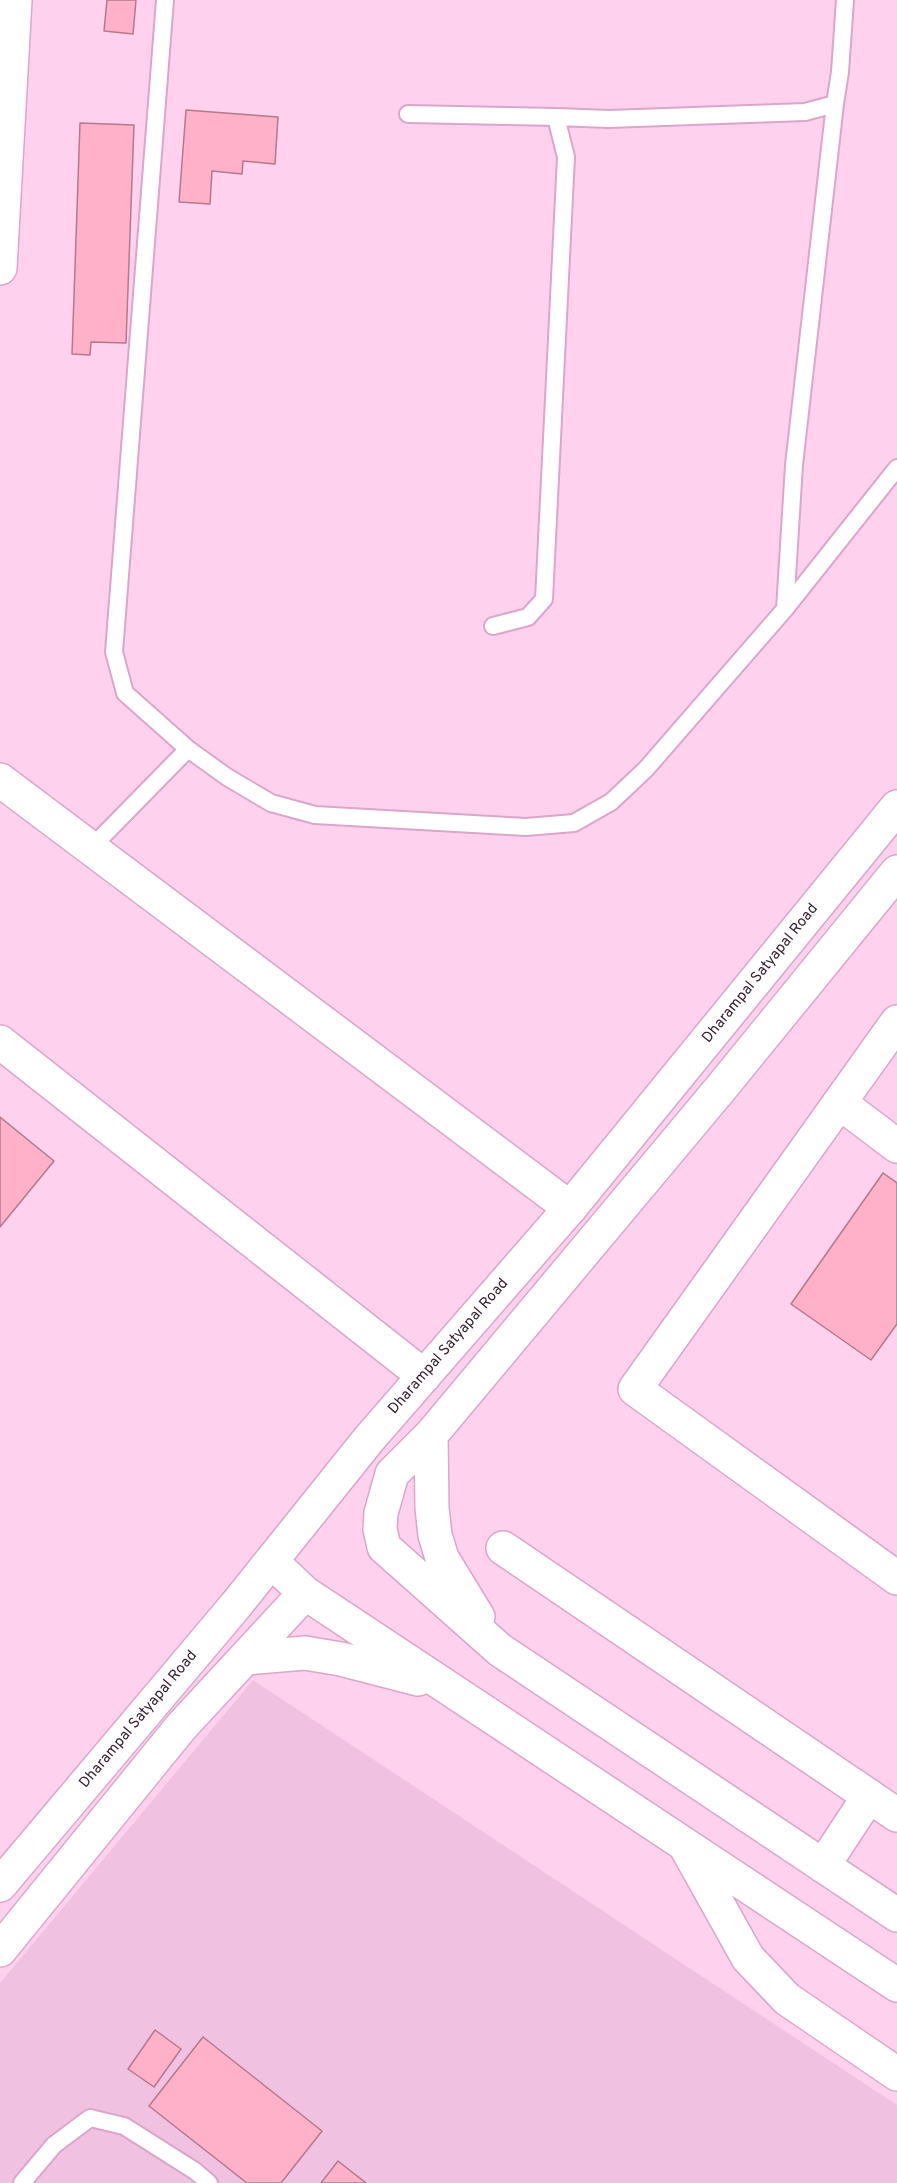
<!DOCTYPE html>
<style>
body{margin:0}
canvas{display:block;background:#fed2ef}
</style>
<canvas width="897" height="2183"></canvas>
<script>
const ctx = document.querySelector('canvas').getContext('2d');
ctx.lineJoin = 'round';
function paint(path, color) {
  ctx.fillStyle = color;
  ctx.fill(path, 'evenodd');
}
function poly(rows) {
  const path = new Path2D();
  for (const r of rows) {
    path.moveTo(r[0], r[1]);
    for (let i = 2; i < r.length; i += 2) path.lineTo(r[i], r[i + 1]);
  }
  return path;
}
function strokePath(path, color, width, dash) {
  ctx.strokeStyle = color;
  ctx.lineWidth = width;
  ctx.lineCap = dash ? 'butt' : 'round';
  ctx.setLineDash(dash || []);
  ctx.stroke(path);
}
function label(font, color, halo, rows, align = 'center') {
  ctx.font = font + ' Overpass,sans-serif';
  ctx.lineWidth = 4.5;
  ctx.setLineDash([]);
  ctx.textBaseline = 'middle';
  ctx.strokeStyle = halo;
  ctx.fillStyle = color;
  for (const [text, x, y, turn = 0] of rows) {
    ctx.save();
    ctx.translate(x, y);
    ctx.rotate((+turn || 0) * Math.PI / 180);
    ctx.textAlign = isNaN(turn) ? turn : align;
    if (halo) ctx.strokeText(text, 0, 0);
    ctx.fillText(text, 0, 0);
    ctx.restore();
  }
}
paint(poly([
 [253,1680,897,2105,897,2183,0,2183,0,1983]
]), '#f1c1e2');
const building = poly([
 [107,0,136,0,133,34,104,31,107,0],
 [186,110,278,117,275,164,243,161,242,174,212,171,210,204,179,202,186,110],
 [80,123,134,125,126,343,91,342,90,355,72,354,80,123],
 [0,1117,54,1161,0,1227,0,1117],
 [883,1173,897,1183,897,1324,871,1360,791,1304,883,1173],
 [155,2030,181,2049,154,2087,128,2069,155,2030],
 [203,2037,322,2131,281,2183,247,2183,149,2106,203,2037],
 [338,2161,366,2183,321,2183,338,2161]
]);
paint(building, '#ffb1ca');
strokePath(building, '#b4798c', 1.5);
const service = poly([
 [165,0,114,652,125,693,188,749,227,777,271,803,315,815,526,827,574,823,611,802,646,769,785,609,897,468],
 [408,114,556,117],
 [785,609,794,465,835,104],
 [493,626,528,617,544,599,566,157,556,117,609,119,805,112,835,104,840,72,845,0],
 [91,848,188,749],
 [22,2183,54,2145,90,2118,124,2126,195,2171,209,2183]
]);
const minor = poly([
 [0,268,15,0],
 [0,780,570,1208],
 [897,1022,635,1389,897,1578],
 [0,1042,424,1376],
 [840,1103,897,1146],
 [503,1548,897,1815],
 [686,1847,748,1958,787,1999,897,2074]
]);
const tertiary = poly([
 [897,872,721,1088,431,1435,392,1474,381,1513,380,1529,384,1547,500,1650,897,1915],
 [431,1435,432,1508,435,1535,442,1558,478,1617],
 [271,1561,305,1593,897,1985],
 [245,1658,305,1653,341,1659,418,1679],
 [823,1866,869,1796],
 [0,1885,236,1605,369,1439,570,1208,897,807],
 [0,1950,181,1727,305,1593]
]);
strokePath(service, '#daa6ca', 20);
strokePath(minor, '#daa6ca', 36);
strokePath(tertiary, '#daa6ca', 36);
strokePath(service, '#fff', 16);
strokePath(minor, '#fff', 33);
strokePath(tertiary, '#fff', 33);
label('15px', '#372331', '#fff', [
 ["Dharampal Satyapal Road",761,974,-51],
 ["Dharampal Satyapal Road",449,1347,-49],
 ["Dharampal Satyapal Road",139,1720,-50]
]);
</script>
